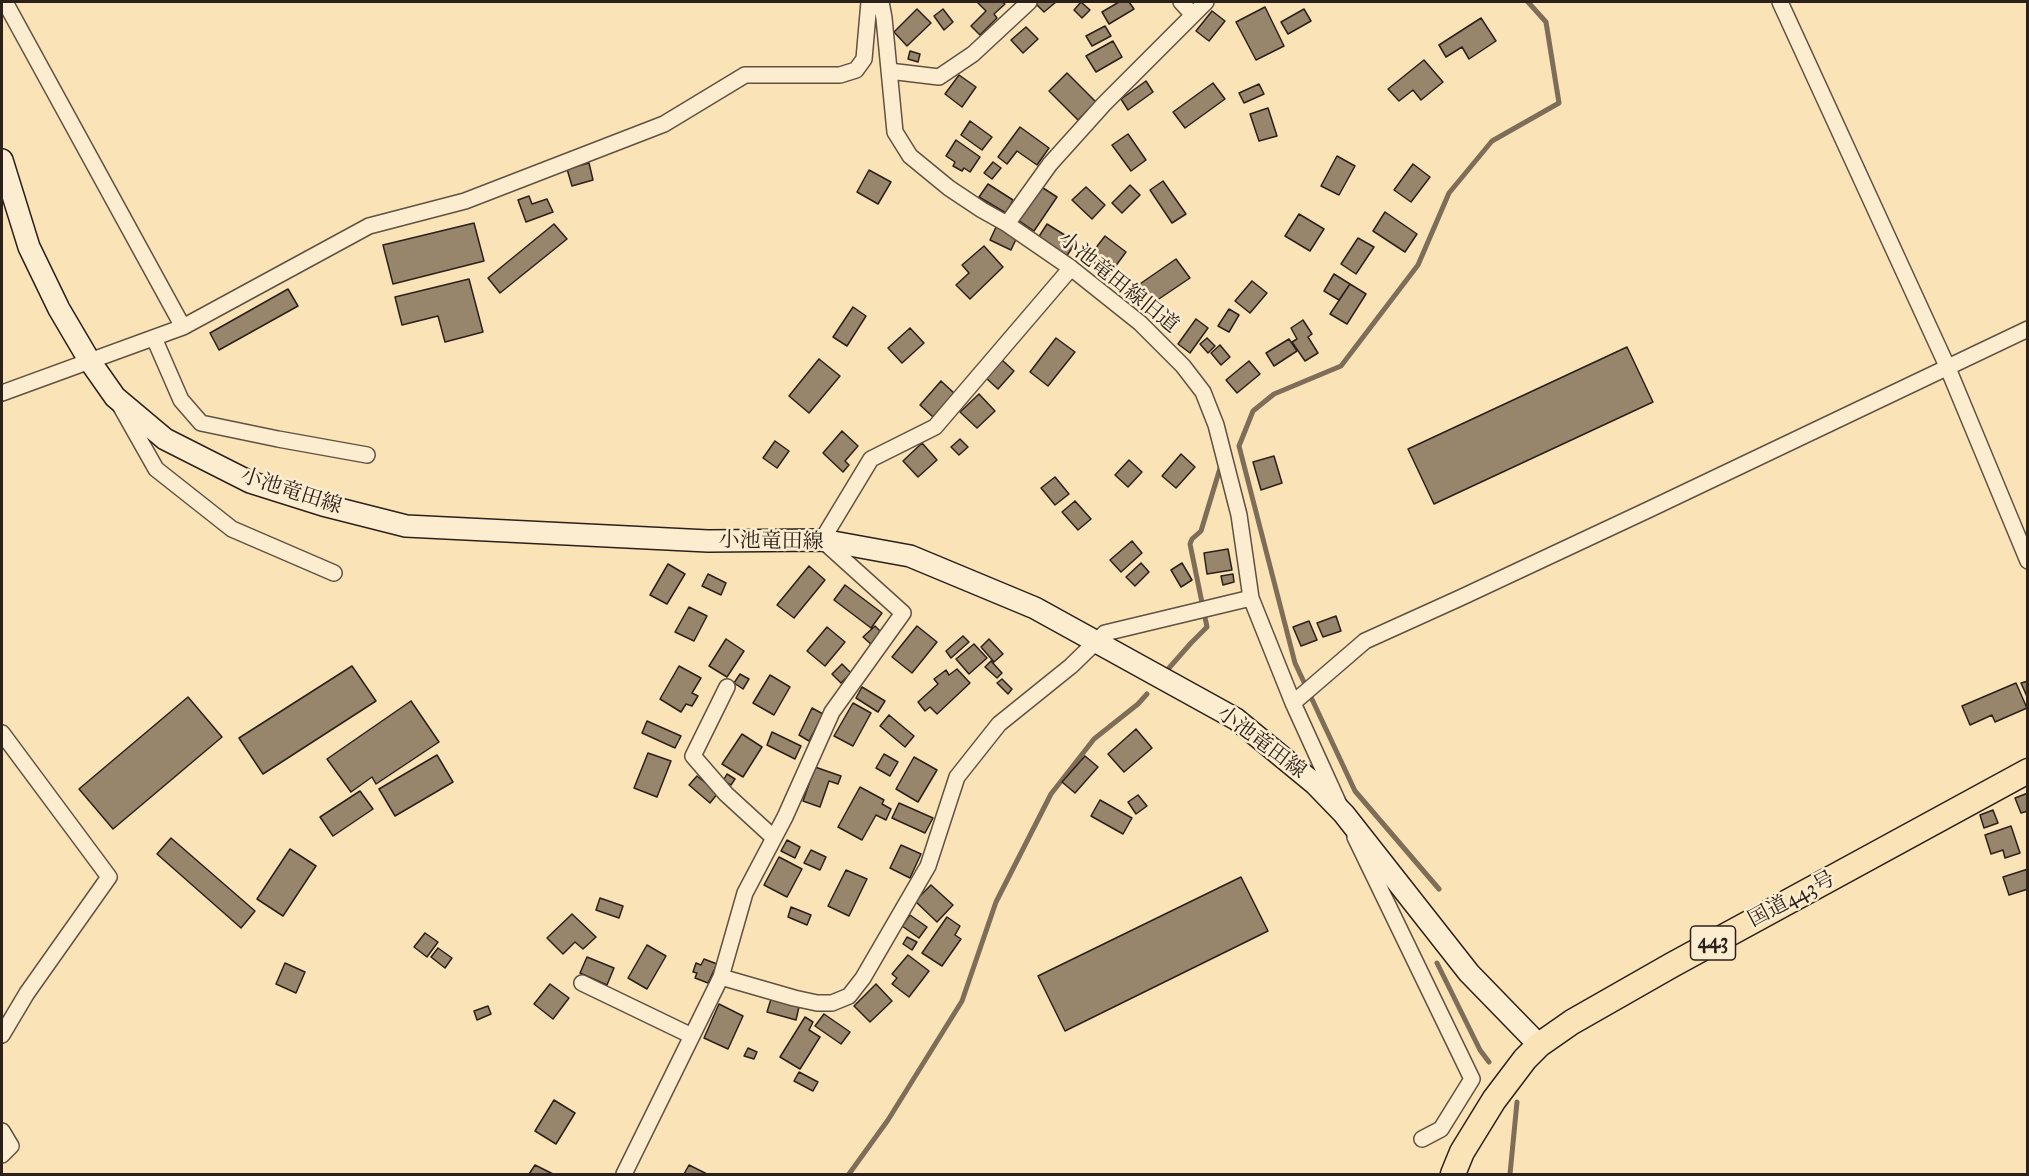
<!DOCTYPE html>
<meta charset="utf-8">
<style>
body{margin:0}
#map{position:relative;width:2029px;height:1176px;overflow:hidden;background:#fae3b6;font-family:"IM FELL Great Primer",serif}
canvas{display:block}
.frame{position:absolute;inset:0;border:3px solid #2c201b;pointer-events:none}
</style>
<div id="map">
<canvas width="2029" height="1176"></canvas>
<div class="frame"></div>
</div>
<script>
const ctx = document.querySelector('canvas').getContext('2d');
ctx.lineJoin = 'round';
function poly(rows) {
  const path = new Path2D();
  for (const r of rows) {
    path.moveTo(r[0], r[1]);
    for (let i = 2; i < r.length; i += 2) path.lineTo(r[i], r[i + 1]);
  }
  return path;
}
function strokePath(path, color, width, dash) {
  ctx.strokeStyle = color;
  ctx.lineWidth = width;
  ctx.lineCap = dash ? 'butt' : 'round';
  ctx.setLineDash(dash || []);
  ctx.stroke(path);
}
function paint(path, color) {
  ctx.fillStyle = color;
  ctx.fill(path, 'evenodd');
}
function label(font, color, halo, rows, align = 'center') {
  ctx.font = font + ' "IM FELL Great Primer","Noto Serif JP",serif';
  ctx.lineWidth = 5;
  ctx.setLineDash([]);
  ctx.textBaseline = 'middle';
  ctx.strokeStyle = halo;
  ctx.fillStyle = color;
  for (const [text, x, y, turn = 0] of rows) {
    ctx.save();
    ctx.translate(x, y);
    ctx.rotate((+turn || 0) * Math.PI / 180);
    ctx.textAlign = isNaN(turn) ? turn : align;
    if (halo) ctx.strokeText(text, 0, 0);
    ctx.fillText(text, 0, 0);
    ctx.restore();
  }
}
strokePath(poly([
 [1169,668,1191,643,1207,627,1190,544,1192,539,1201,531,1221,465],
 [1439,889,1355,791,1295,663,1239,446,1253,411,1274,394,1341,366,1418,265,1449,193,1492,141,1559,103,1546,22,1528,2],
 [1437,963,1480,1050,1489,1062],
 [849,1174,888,1120,962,1001,996,902,1051,794,1094,739,1138,704,1147,694],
 [1510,1174,1517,1102]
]), '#7e6d58', 5);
const building = poly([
 [977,2,1002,2,1005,4,994,14,997,18,980,35,971,26,986,11,977,2],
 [1037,2,1056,2,1044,12,1035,3,1037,2],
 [1081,2,1090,10,1082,18,1074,10,1081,2],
 [1119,2,1129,2,1134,9,1109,24,1102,12,1119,2],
 [1265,7,1284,46,1256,60,1236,22,1265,7],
 [917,9,931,23,907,46,894,32,917,9],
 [943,9,953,22,944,30,934,16,943,9],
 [1304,9,1311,21,1288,34,1281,22,1304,9],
 [1212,11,1225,21,1209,41,1196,31,1212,11],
 [1481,18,1496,41,1469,59,1462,47,1446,57,1439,45,1481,18],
 [1105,26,1111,36,1092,46,1086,36,1105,26],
 [1026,27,1038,39,1023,53,1011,40,1026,27],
 [1113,41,1122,57,1096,72,1086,56,1113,41],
 [910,51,920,54,918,62,908,59,910,51],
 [1424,60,1443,82,1421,100,1413,90,1399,101,1388,89,1424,60],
 [1067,73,1096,102,1078,120,1049,91,1067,73],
 [959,75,976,87,962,107,945,94,959,75],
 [1146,81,1153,92,1128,110,1121,99,1146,81],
 [1213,83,1225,99,1185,128,1173,112,1213,83],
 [1259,84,1264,94,1244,103,1239,93,1259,84],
 [1268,108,1277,136,1259,141,1250,114,1268,108],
 [970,121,992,137,982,150,961,135,970,121],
 [1020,127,1049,148,1037,165,1017,151,1007,164,998,157,1020,127],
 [1128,134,1146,160,1131,171,1112,145,1128,134],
 [956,140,980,157,970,172,964,168,962,171,953,166,955,162,946,156,956,140],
 [1337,156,1355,166,1339,195,1321,186,1337,156],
 [993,162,1001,168,992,179,984,173,993,162],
 [589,163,593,180,572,186,567,169,589,163],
 [1413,164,1430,177,1411,202,1394,190,1413,164],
 [869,170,891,182,878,204,857,192,869,170],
 [1163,181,1186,214,1172,223,1150,190,1163,181],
 [988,184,1013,200,1006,213,979,197,988,184],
 [1130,185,1140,195,1122,213,1112,203,1130,185],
 [1040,186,1057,197,1034,231,1018,220,1040,186],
 [1086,187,1105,205,1092,219,1072,200,1086,187],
 [529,196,532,204,547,199,553,212,526,222,518,200,529,196],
 [1385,212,1417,234,1405,252,1373,231,1385,212],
 [1299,214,1324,229,1310,251,1285,236,1299,214],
 [474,223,484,261,393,284,383,245,474,223],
 [554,224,567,239,500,293,488,278,554,224],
 [1047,224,1076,242,1066,257,1038,238,1047,224],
 [997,225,1018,235,1011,250,990,240,997,225],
 [1105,236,1126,252,1109,275,1088,258,1105,236],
 [1358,238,1374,247,1356,274,1341,264,1358,238],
 [984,246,1003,267,970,299,956,285,969,273,962,265,984,246],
 [1176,259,1190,278,1147,307,1134,288,1176,259],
 [1334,274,1350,284,1339,300,1324,291,1334,274],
 [469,279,483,332,445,342,438,316,402,325,395,297,469,279],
 [1252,281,1267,293,1250,313,1235,301,1252,281],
 [1350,284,1366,294,1347,324,1330,314,1350,284],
 [288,289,298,306,219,350,210,333,288,289],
 [853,307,866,316,847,346,833,337,853,307],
 [1229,309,1239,315,1229,332,1218,326,1229,309],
 [1196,319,1208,328,1190,353,1178,344,1196,319],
 [1303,320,1312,334,1308,337,1318,353,1305,361,1292,342,1297,339,1291,328,1303,320],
 [910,328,924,343,902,363,888,348,910,328],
 [1056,338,1075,352,1048,386,1030,372,1056,338],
 [1207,338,1215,346,1208,353,1200,344,1207,338],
 [1289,339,1297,351,1274,366,1266,353,1289,339],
 [1220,345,1230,357,1221,365,1211,353,1220,345],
 [1627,347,1653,402,1434,504,1408,449,1627,347],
 [819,359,840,376,809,413,789,396,819,359],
 [1002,360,1014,371,998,389,986,378,1002,360],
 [1249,361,1260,374,1237,393,1226,380,1249,361],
 [941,381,954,393,933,417,920,405,941,381],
 [979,394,995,411,977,428,960,412,979,394],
 [842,431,858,446,845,461,849,465,843,472,823,453,842,431],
 [960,439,968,447,959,455,951,447,960,439],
 [775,441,789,451,777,468,763,458,775,441],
 [922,443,937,460,918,477,903,461,922,443],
 [1181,454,1195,467,1176,488,1162,476,1181,454],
 [1274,456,1282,483,1261,490,1253,462,1274,456],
 [1129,460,1142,472,1128,487,1115,475,1129,460],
 [1055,477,1069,494,1055,505,1041,488,1055,477],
 [1075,501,1091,519,1078,530,1062,512,1075,501],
 [1132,541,1142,553,1121,572,1110,560,1132,541],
 [1228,549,1232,570,1207,574,1204,553,1228,549],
 [1141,563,1149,572,1135,586,1126,577,1141,563],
 [1182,563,1192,580,1181,587,1171,570,1182,563],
 [668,564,685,574,667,604,650,595,668,564],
 [809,566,825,580,794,618,777,605,809,566],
 [708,574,726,583,721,595,702,586,708,574],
 [1233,574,1234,582,1223,585,1221,576,1233,574],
 [845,585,882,613,871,628,834,600,845,585],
 [689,607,707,616,694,641,675,632,689,607],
 [1336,616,1341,631,1323,637,1317,623,1336,616],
 [1309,621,1317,640,1301,646,1293,627,1309,621],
 [875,626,884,635,873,646,863,637,875,626],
 [917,626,937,642,912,673,892,657,917,626],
 [827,627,845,642,825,666,807,651,827,627],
 [963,636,969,642,951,658,946,651,963,636],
 [726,639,744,651,727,677,709,666,726,639],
 [989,639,1003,654,994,662,981,647,989,639],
 [974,644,987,658,969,674,956,659,974,644],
 [991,661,1002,673,997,678,985,667,991,661],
 [842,664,851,673,841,683,832,674,842,664],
 [352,666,376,701,263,774,239,738,352,666],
 [679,666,701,678,692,693,698,696,692,706,686,704,681,712,660,699,679,666],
 [957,669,970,683,937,714,930,707,925,711,918,702,938,684,934,679,946,670,949,675,957,669],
 [740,674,749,679,743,689,734,683,740,674],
 [770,675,790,687,774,715,753,703,770,675],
 [1002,679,1012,689,1008,694,997,683,1002,679],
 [2028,681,2028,699,2021,683,2028,681],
 [2016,683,2027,708,1995,722,1992,715,1970,725,1962,706,2016,683],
 [862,687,885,701,878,712,856,698,862,687],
 [188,697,222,737,113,829,79,789,188,697],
 [411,701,439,742,376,784,372,777,351,792,327,759,411,701],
 [853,703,871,713,853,746,834,736,853,703],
 [812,708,823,714,809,741,799,735,812,708],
 [889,715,914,736,905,747,880,726,889,715],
 [647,721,681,736,675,748,642,733,647,721],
 [1136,729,1152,748,1124,772,1108,754,1136,729],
 [772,732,801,746,795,759,767,745,772,732],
 [742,734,762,747,743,777,722,764,742,734],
 [648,753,671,761,657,797,634,788,648,753],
 [884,754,898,762,890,776,876,768,884,754],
 [437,755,453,782,395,816,379,789,437,755],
 [1085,756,1098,767,1075,793,1062,782,1085,756],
 [914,757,937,770,918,802,896,789,914,757],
 [815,767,841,776,838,784,829,781,820,807,803,801,815,767],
 [727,774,735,779,731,785,723,781,727,774],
 [697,776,718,793,710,803,689,785,697,776],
 [860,787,884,800,882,804,891,809,886,820,876,815,862,840,838,827,860,787],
 [360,791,373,809,333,836,320,817,360,791],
 [2028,793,2028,811,2021,813,2015,798,2028,793],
 [1138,795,1147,806,1136,814,1128,802,1138,795],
 [1100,800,1132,818,1123,834,1091,816,1100,800],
 [899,803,933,818,925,833,892,818,899,803],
 [1993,810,1998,823,1984,828,1980,815,1993,810],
 [2011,826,2020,853,2005,858,2003,850,1991,854,1985,835,2011,826],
 [171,838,255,911,241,928,157,854,171,838],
 [787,840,800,847,795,858,781,851,787,840],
 [901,845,921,854,910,878,890,868,901,845],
 [290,849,316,866,283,916,257,899,290,849],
 [811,850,826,857,820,870,804,863,811,850],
 [779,857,802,869,787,897,764,885,779,857],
 [2028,869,2028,889,2009,895,2003,877,2028,869],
 [846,870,867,879,849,916,828,906,846,870],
 [1241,877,1268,931,1065,1031,1038,976,1241,877],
 [931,885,953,905,937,922,915,901,931,885],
 [600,898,623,906,619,918,596,910,600,898],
 [791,907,811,915,807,925,788,917,791,907],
 [572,914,596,937,583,949,575,942,563,954,547,938,572,914],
 [910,915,927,927,919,938,902,926,910,915],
 [947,917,960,926,955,935,961,939,942,966,922,953,947,917],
 [425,933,438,942,427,957,414,947,425,933],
 [907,937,917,942,912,950,903,944,907,937],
 [647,945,666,956,647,989,628,978,647,945],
 [438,948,452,958,445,968,431,957,438,948],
 [908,955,929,971,909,997,892,984,897,978,892,974,908,955],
 [587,957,614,968,607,985,580,973,587,957],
 [704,959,717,964,708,983,695,978,697,973,693,972,696,963,701,965,704,959],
 [285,963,305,972,296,993,276,984,285,963],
 [550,984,569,998,553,1019,534,1004,550,984],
 [876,984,892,1001,870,1022,854,1006,876,984],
 [771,999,799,1007,796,1020,767,1012,771,999],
 [719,1004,743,1016,728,1049,704,1038,719,1004],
 [488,1006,491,1014,477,1020,474,1011,488,1006],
 [824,1014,850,1032,841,1044,815,1026,824,1014],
 [805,1017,813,1022,809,1030,820,1037,800,1069,780,1057,805,1017],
 [748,1048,757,1052,754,1059,744,1056,748,1048],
 [799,1072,818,1082,813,1091,794,1081,799,1072],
 [554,1100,575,1113,556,1144,535,1131,554,1100],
 [535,1165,553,1174,529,1174,535,1165],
 [689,1165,707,1174,684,1174,689,1165]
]);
paint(building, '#97856c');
strokePath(building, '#2c201b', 1.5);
const minor = poly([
 [5,2,183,327],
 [881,2,884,18,895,132,910,156,949,188,982,210,1007,224,1071,268,1140,323,1183,366,1203,392,1216,425,1239,515,1251,598,1293,703,1338,802],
 [1181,2,1193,15],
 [1780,2,1947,366,2028,561],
 [889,71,939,77,973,54,1029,2],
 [1007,224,1050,164,1104,104,1206,2],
 [154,338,181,400,201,423,278,439,367,455],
 [2,393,183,327,369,226,465,201,664,124,745,75,840,75,856,70,864,59,869,2],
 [121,407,156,469,232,529,334,573],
 [727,687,693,756,726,794,774,838],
 [1293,703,1365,641,1460,598,1650,509,2028,329],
 [2,733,109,877,27,993,2,1035],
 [1355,837,1472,1079,1441,1129,1422,1139],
 [721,977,794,998,817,1003,832,1003,849,996,863,978,928,866,957,777,999,724,1071,666,1105,633,1251,598],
 [582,983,692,1036],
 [2,1131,11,1146,2,1155],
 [624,1174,721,977,745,893,785,817,832,712,903,613,822,540,871,459,935,427,1071,268]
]);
const secondary = poly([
 [2,160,29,247,59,309,89,360,115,397,165,439,250,482,323,505,406,526,708,541,822,540,910,556,1035,608,1236,719,1315,784,1344,814,1469,973,1539,1045]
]);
const trunk = poly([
 [1453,1174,1462,1152,1494,1100,1525,1059,1539,1045,1572,1022,1672,965,2028,771]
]);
strokePath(minor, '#605142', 18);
strokePath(secondary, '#2c201b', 24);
strokePath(trunk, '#2c201b', 27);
strokePath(minor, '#fcedd0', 15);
strokePath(secondary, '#fcedd0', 21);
strokePath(trunk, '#fae3b6', 24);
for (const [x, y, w] of [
 [1713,943,45]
]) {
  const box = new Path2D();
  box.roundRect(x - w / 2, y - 17, w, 34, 4.5);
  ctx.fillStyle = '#fcedd0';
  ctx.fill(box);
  strokePath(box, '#2c201b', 1.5);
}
label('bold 20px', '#2c201b', null, [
 ["443",1713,943]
]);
label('21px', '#2c201b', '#fcedd0', [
 ["小池竜田線旧道",1118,283,39],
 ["小池竜田線",291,492,18],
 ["小池竜田線",771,542,1],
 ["小池竜田線",1261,743,37],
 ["国道443号",1792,900,-28]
]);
</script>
